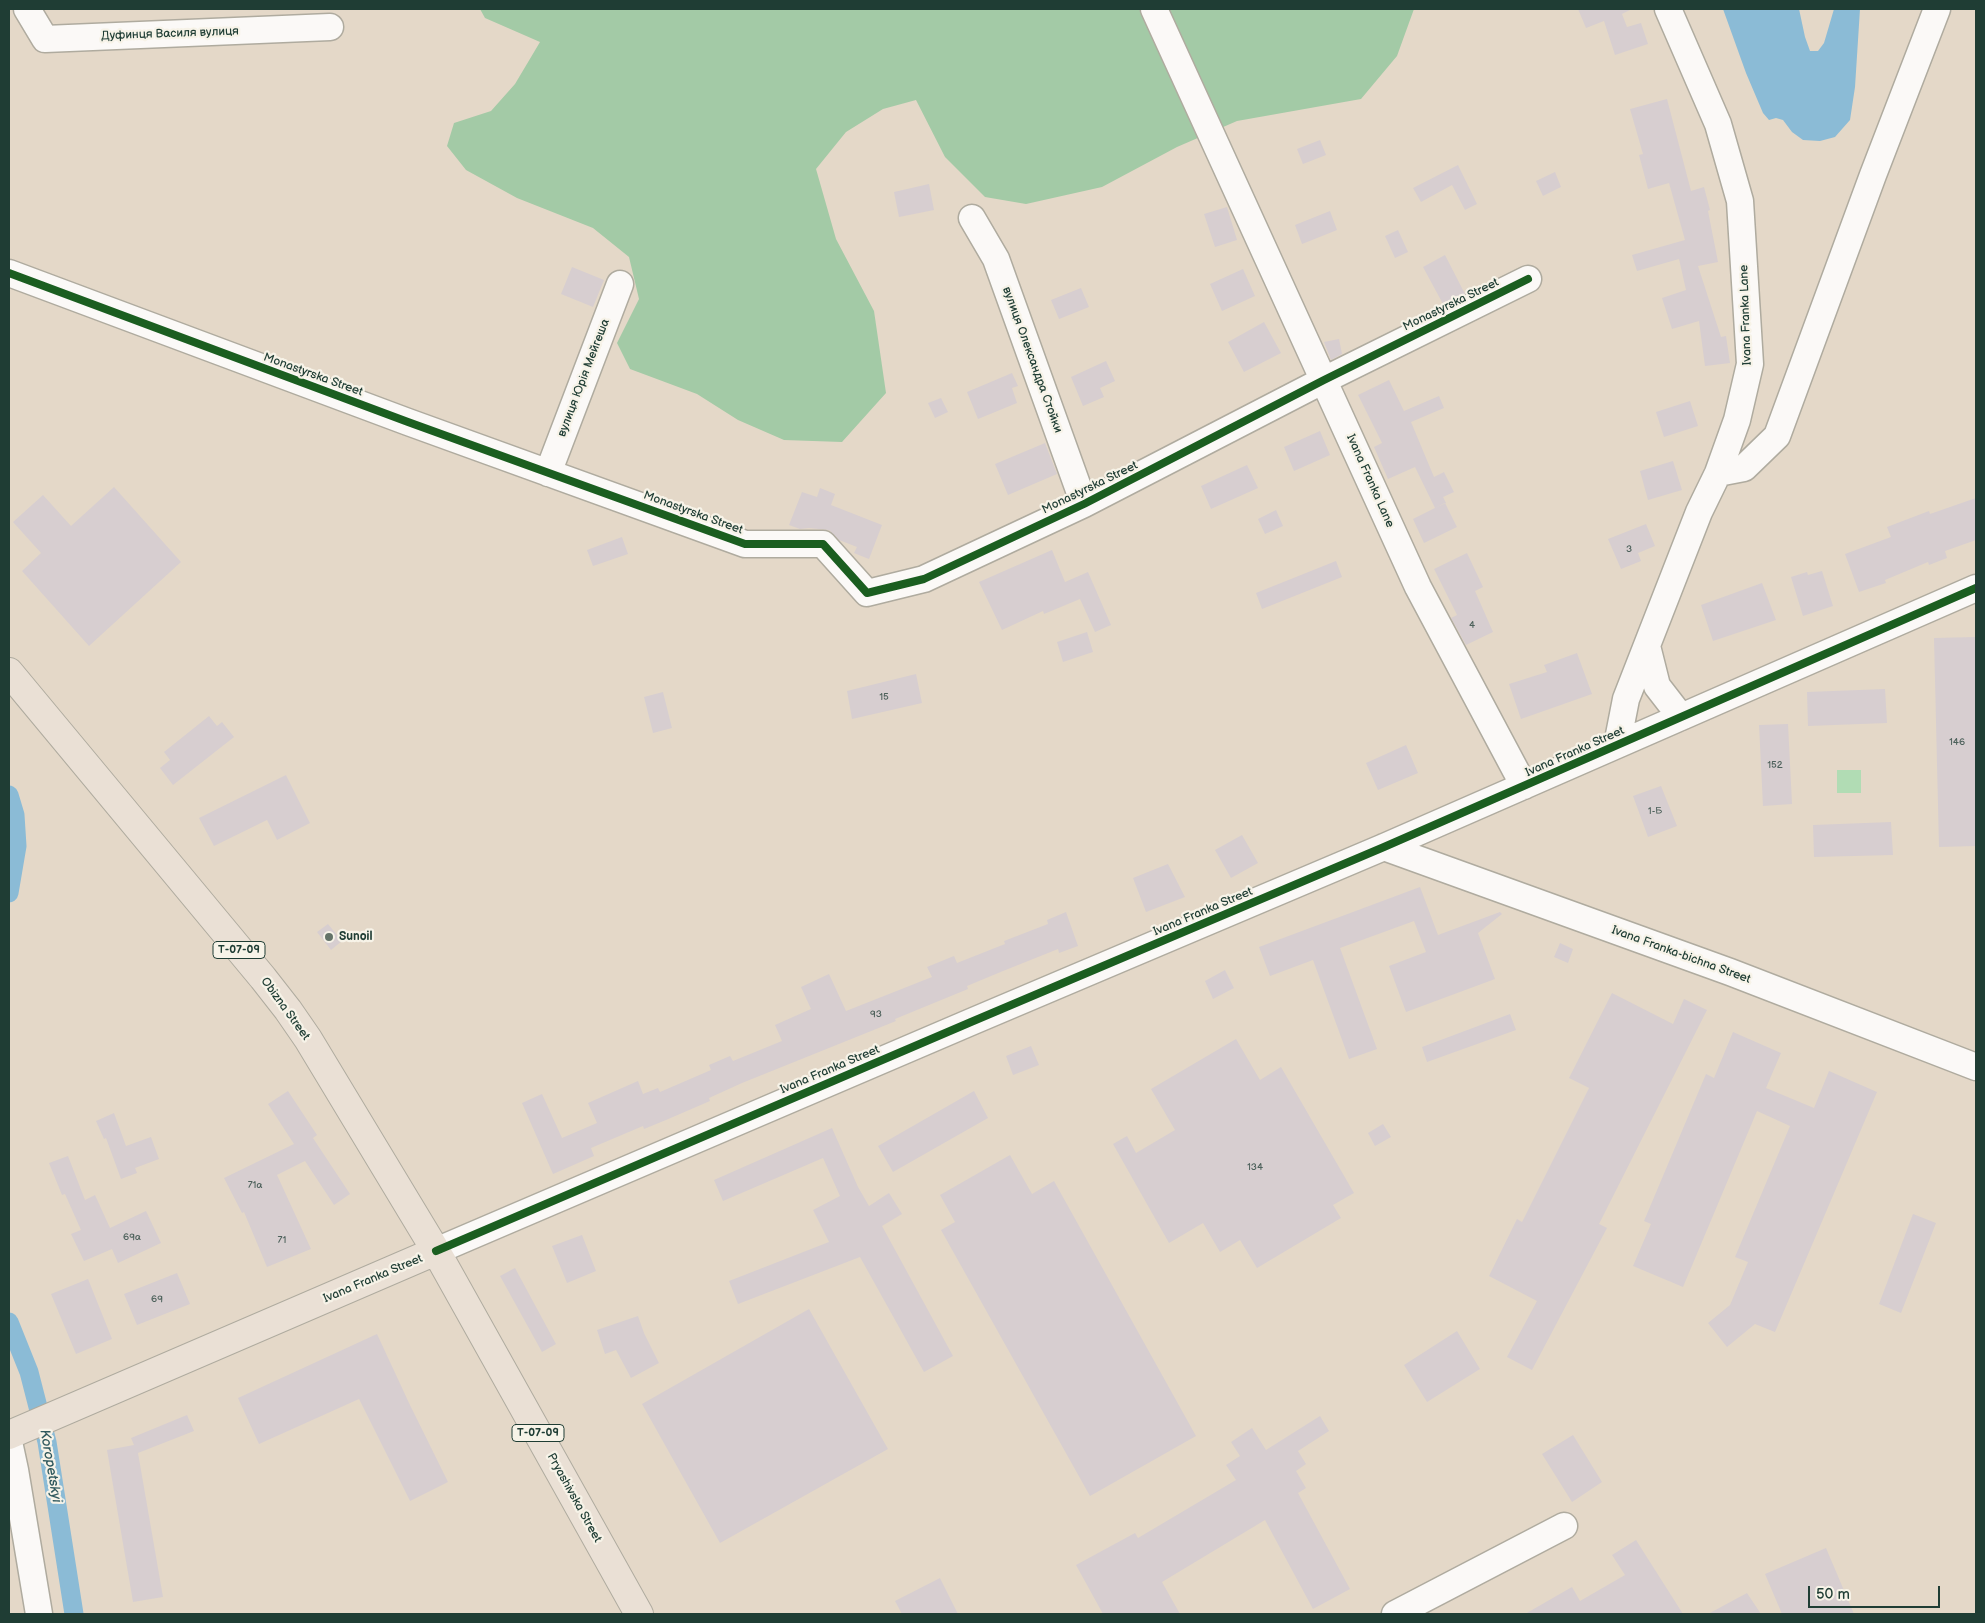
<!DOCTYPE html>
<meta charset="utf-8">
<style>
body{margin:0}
#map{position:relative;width:1985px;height:1623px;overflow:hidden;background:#e4d8c8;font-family:"Balsamiq Sans",sans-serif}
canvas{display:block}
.frame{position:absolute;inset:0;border:10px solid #1f3d34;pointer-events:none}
.scale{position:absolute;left:1808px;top:1586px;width:132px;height:22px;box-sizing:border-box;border:2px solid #1f3d34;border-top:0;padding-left:6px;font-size:15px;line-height:18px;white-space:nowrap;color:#1f3d34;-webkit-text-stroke:4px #f7f3e8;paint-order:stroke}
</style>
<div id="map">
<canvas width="1985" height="1623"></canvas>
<div class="frame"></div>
<div class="scale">50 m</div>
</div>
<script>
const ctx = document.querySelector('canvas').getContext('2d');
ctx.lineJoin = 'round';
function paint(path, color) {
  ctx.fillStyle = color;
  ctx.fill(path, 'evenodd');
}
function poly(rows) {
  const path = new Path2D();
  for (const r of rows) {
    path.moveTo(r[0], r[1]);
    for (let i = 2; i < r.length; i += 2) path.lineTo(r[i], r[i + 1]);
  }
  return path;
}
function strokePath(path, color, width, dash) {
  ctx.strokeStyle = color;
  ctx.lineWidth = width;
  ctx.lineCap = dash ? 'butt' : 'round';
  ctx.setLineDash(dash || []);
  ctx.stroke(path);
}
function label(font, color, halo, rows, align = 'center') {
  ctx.font = font + ' "Balsamiq Sans",sans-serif';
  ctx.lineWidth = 4.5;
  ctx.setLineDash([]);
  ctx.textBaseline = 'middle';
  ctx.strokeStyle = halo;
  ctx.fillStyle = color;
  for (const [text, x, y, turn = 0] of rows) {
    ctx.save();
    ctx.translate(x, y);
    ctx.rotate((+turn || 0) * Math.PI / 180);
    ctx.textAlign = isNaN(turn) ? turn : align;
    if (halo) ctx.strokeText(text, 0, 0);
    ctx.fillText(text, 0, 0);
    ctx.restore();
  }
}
paint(poly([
 [1837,770,1861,770,1861,793,1837,793]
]), '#b1dcb4');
paint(poly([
 [480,9,1414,9,1397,56,1361,99,1237,121,1177,147,1102,187,1026,204,985,197,945,157,916,100,883,109,846,132,816,169,836,239,874,311,886,393,842,442,784,440,738,420,697,394,630,369,617,343,639,299,629,257,593,228,517,198,466,170,447,146,454,123,491,111,515,84,540,42,485,18]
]), '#a3caa6');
paint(poly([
 [1723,9,1799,9,1805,37,1810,51,1818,51,1824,43,1834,9,1860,9,1855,87,1850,120,1835,137,1820,141,1803,140,1792,132,1783,120,1776,118,1769,120,1763,113,1746,73]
]), '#8bbbd6');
strokePath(poly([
 [9,795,15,815,17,846,9,893],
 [9,1322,29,1372,47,1442,74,1614]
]), '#8bbbd6', 19);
paint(poly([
 [1578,9,1632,9,1622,14,1627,27,1641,23,1648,44,1615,55,1604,21,1586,28],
 [1667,99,1691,191,1704,187,1710,210,1708,211,1718,262,1698,266,1721,337,1726,336,1730,363,1705,366,1699,321,1672,329,1662,298,1686,290,1679,259,1637,271,1632,255,1685,240,1669,183,1648,189,1639,155,1643,154,1630,109],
 [1320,140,1326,155,1303,164,1297,149],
 [1458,165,1477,204,1465,210,1452,185,1421,202,1413,188],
 [1555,172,1561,187,1543,196,1536,181],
 [929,184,934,210,899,217,894,192],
 [1227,207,1237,240,1215,247,1204,214],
 [1330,211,1337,230,1302,244,1295,225],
 [1398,230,1408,252,1395,258,1385,236],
 [1445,255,1465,294,1443,304,1423,267],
 [572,267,604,280,593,307,561,294],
 [1243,269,1255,296,1222,311,1210,284],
 [1081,288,1089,307,1059,319,1051,300],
 [1264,322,1281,353,1244,372,1228,342],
 [1339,339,1342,354,1331,360,1324,342],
 [1106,361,1115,381,1100,388,1104,397,1083,406,1071,377],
 [1012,373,1018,386,1012,388,1017,403,978,419,967,392],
 [1389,380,1404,411,1439,396,1444,408,1411,422,1434,477,1444,472,1454,492,1443,497,1446,503,1435,508,1415,467,1388,479,1374,447,1382,443,1358,395],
 [941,398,948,412,935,418,928,403],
 [1690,401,1698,426,1664,437,1656,412],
 [1320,431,1330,455,1294,471,1284,447],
 [1045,443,1057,474,1008,495,995,464],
 [1673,461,1682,490,1648,500,1640,471],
 [1247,465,1258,488,1211,509,1201,486],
 [114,487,181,562,89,646,22,571,41,553,13,522,43,495,71,526],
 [820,488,835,494,831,505,882,525,869,559,854,553,857,547,839,540,829,530,809,528,800,529,789,525,802,492,817,497],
 [1976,498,1976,540,1945,551,1947,558,1929,565,1928,562,1885,580,1886,583,1859,592,1845,554,1891,537,1887,527,1929,511,1930,514],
 [1445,503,1457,527,1424,543,1413,519],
 [1276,510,1283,526,1265,534,1258,519],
 [1646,524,1655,546,1638,553,1641,561,1621,569,1608,539],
 [622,537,628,554,593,566,587,550],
 [1052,550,1065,582,1088,572,1111,625,1095,632,1080,599,1044,614,1043,611,1002,630,979,582],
 [1467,553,1483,587,1475,591,1493,632,1466,645,1451,618,1457,615,1434,569],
 [1336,561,1342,577,1262,609,1256,593],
 [1822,571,1833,606,1803,616,1791,577,1807,572,1808,575],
 [1762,583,1776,620,1713,641,1701,605],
 [1087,632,1093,652,1063,662,1057,642],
 [1976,637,1976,846,1939,847,1934,638],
 [1577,653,1592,694,1521,719,1509,684,1547,672,1544,665],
 [916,674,922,703,852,719,847,691],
 [1885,689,1887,723,1808,726,1807,692],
 [663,692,672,728,653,733,644,697],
 [209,716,217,726,222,722,234,737,173,785,160,768,170,760,164,752],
 [1788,724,1792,804,1763,806,1759,725],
 [1406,745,1418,773,1378,790,1366,763],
 [286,775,310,823,277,840,267,820,214,846,199,818],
 [1661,786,1677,826,1648,837,1633,796],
 [1891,822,1893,855,1814,857,1813,825],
 [1242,835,1258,863,1231,878,1215,850],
 [1168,864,1185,897,1146,912,1133,878],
 [1420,887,1438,935,1500,912,1502,914,1478,933,1495,979,1406,1012,1389,966,1426,952,1414,921,1340,948,1377,1049,1349,1059,1313,960,1270,976,1259,947],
 [1066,912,1078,946,1059,953,1058,949,1003,971,967,986,968,989,895,1019,896,1021,742,1083,709,1098,710,1101,666,1120,644,1129,643,1126,591,1148,594,1156,553,1174,522,1103,542,1094,562,1138,597,1123,588,1103,638,1081,643,1094,658,1088,660,1092,711,1070,709,1065,730,1056,733,1061,782,1041,775,1025,811,1009,801,987,829,974,846,1011,932,977,927,967,954,956,957,963,1005,944,1004,941,1048,924,1047,920],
 [328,924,342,941,331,950,317,932],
 [1560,943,1573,949,1568,963,1554,957],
 [1225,970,1234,988,1213,999,1205,981],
 [1612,993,1673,1024,1684,999,1707,1010,1599,1224,1607,1228,1532,1370,1507,1357,1537,1301,1489,1276,1517,1219,1522,1222,1589,1088,1569,1078],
 [1510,1014,1516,1030,1427,1062,1422,1047],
 [1733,1032,1781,1053,1766,1088,1814,1108,1829,1071,1877,1092,1775,1332,1755,1324,1727,1347,1708,1323,1730,1305,1748,1262,1735,1257,1790,1126,1757,1111,1683,1287,1633,1266,1651,1224,1644,1221,1706,1074,1714,1078],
 [1236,1039,1260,1080,1281,1067,1354,1193,1333,1205,1341,1218,1257,1268,1240,1240,1220,1252,1203,1223,1169,1243,1113,1144,1127,1136,1136,1153,1175,1130,1151,1089],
 [1031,1046,1039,1065,1013,1075,1006,1056],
 [288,1091,317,1135,313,1138,350,1194,334,1205,305,1161,277,1175,311,1249,267,1267,244,1212,242,1213,224,1178,294,1144,268,1104],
 [974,1091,988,1118,893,1172,878,1146],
 [114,1113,126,1146,151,1137,159,1159,135,1168,137,1173,121,1179,106,1138,104,1139,96,1121],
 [1383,1124,1391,1137,1375,1146,1368,1133],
 [832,1128,858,1187,869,1206,889,1193,902,1214,882,1226,953,1356,924,1372,860,1257,738,1304,729,1281,829,1242,813,1210,840,1196,823,1158,723,1201,714,1180],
 [1010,1155,1032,1194,1054,1181,1196,1436,1090,1496,941,1230,955,1222,940,1195],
 [68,1156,85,1200,95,1195,110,1228,146,1211,161,1243,118,1263,112,1249,84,1261,71,1234,81,1230,65,1194,62,1195,49,1163],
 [1913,1214,1936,1223,1901,1313,1879,1304],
 [582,1235,596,1271,567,1283,552,1246],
 [515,1268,556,1344,542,1352,500,1276],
 [177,1273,190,1304,137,1325,124,1294],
 [88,1279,112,1339,76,1354,51,1294],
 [809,1309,888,1449,720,1543,642,1404],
 [638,1316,644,1333,659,1363,631,1378,616,1350,605,1354,597,1330],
 [1457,1331,1480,1369,1427,1402,1404,1365],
 [377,1334,409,1403,448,1482,410,1501,359,1399,259,1444,238,1398],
 [187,1415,194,1431,138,1453,163,1597,133,1602,107,1450,134,1445,131,1438],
 [1320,1416,1329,1431,1298,1451,1306,1464,1296,1471,1306,1488,1298,1493,1350,1589,1313,1609,1265,1520,1162,1582,1180,1614,1103,1614,1076,1565,1135,1533,1138,1538,1236,1480,1226,1465,1240,1456,1231,1442,1252,1428,1266,1450],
 [1573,1435,1602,1482,1572,1502,1542,1454],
 [1636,1540,1683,1614,1525,1614,1572,1587,1580,1601,1625,1575,1612,1555],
 [1826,1548,1854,1614,1782,1614,1765,1574],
 [940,1578,958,1614,902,1614,895,1601],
 [1747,1593,1761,1614,1708,1614]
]), '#d7ced0');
const minor = poly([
 [27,9,45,39,330,27],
 [1154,9,1418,587,1524,786],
 [972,218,996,259,1084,504],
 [9,273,408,422,745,544,823,544,867,593,924,579,1084,504,1324,380,1528,279],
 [548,473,620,284],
 [1718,473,1744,468,1777,436,1873,175,1937,9],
 [1647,646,1657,686,1681,717],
 [1617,745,1626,699,1699,512,1718,473,1737,420,1750,364,1740,201,1718,124,1668,9],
 [1384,847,1730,972,1976,1067],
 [436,1251,971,1022,1384,847,1976,588],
 [9,1442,15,1470,39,1614],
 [1395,1614,1564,1526]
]);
const major = poly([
 [9,672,263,978,288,1010,308,1039,436,1251,639,1614],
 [9,1435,436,1251]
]);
strokePath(minor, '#afab9f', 29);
strokePath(major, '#afab9f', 30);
strokePath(minor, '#fbf9f7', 26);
strokePath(major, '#eae0d5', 28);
strokePath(poly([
 [9,273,408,422,745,544,823,544,867,593,924,579,1084,504,1324,380,1528,279],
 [436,1251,971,1022,1384,847,1976,588]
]), '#1b5e20', 8);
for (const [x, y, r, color] of [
 [329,937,5,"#647368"]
]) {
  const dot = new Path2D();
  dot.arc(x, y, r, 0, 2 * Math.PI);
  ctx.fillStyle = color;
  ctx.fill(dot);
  strokePath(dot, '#f7f3e8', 2);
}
label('10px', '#4d615b', null, [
 ["3",1629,549],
 ["4",1472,625],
 ["15",884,697],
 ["146",1957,742],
 ["152",1775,765],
 ["1-Б",1655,811],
 ["93",876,1014],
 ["134",1255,1167],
 ["71а",255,1185],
 ["69а",132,1237],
 ["71",282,1240],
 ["69",157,1299]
]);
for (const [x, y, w] of [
 [239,950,52],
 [538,1433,52]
]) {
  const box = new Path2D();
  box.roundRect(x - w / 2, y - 8.5, w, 17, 4);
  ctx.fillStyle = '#f7f3e8';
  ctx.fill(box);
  strokePath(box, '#1f3d34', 1);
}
label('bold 11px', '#1f3d34', null, [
 ["Т-07-09",239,950],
 ["Т-07-09",538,1433]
]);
label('12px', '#1f3d34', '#f7f3e8', [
 ["Дуфинця Василя вулиця",170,34,-2],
 ["Monastyrska Street",1451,305,-26],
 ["Ivana Franka Lane",1746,315,-92],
 ["вулиця Олександра Стойки",1032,360,70],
 ["Monastyrska Street",313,375,20],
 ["вулиця Юрія Мейгеша",584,378,-69],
 ["Ivana Franka Lane",1370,481,66],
 ["Monastyrska Street",1090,488,-26],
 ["Monastyrska Street",693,513,20],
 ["Ivana Franka Street",1575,752,-24],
 ["Ivana Franka Street",1203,912,-23],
 ["Ivana Franka-bichna Street",1681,955,20],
 ["Obizna Street",285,1009,54],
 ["Ivana Franka Street",830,1070,-23],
 ["Ivana Franka Street",373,1279,-23],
 ["Pryashivska Street",574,1498,61]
]);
label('bold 12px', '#1f3d34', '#f7f3e8', [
 ["Sunoil",339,937]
], 'left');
label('italic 14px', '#30595e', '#f7f3e8', [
 ["Koropetskyi",50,1466,80]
]);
</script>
